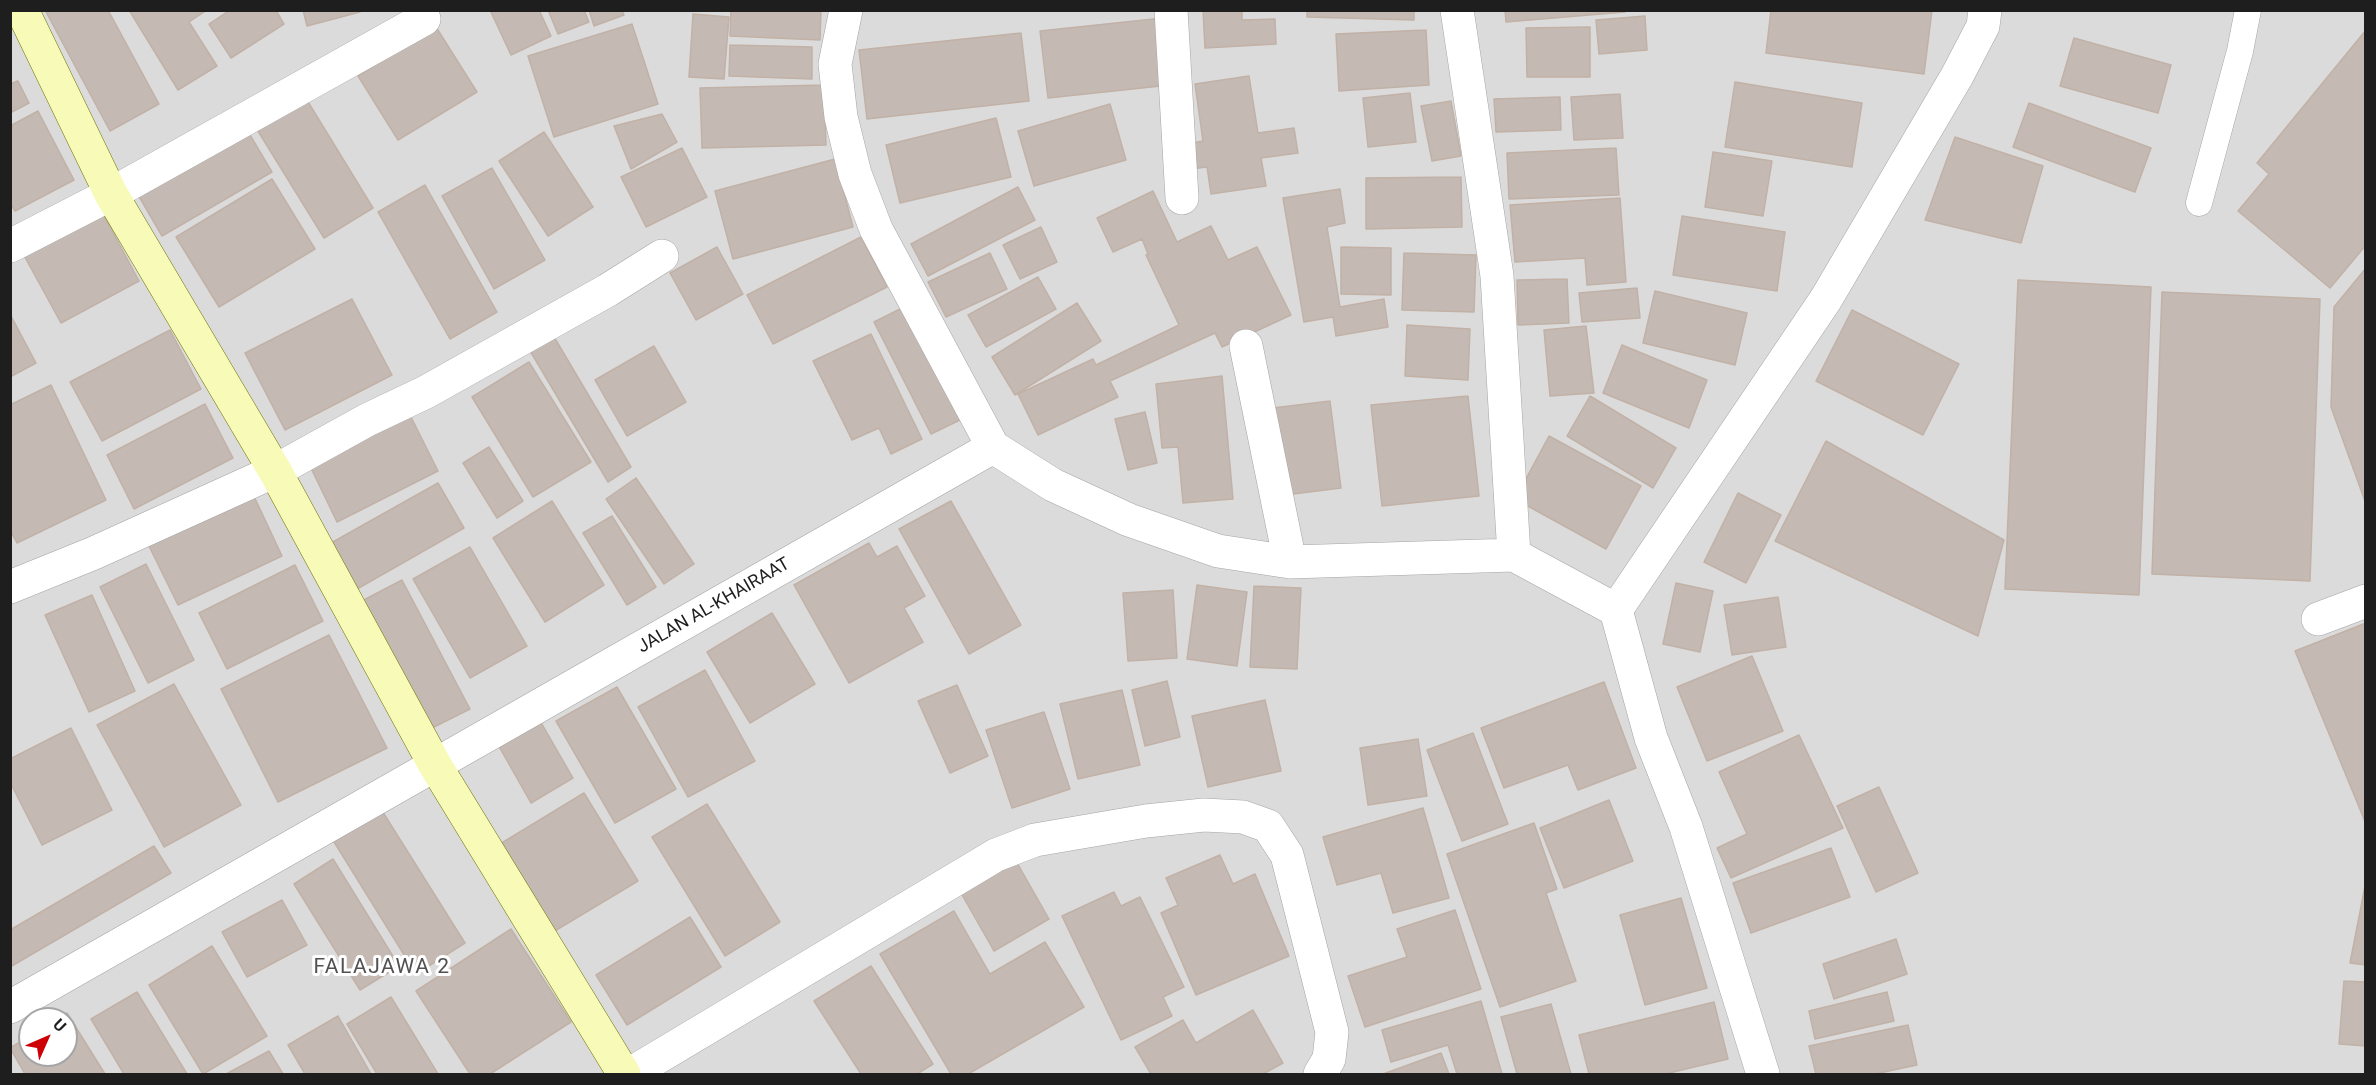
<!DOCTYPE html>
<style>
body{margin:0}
#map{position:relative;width:2376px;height:1085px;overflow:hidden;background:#efebe4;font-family:Roboto,sans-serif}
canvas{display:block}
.frame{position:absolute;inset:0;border:12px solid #1e1e1e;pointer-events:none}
.north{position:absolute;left:18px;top:1007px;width:60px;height:60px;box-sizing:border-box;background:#fff;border:2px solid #a5a5a5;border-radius:50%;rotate:45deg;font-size:16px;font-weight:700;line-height:24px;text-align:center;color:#1e1e1e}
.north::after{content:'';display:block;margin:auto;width:21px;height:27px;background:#cc0005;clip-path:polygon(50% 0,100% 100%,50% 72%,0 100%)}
</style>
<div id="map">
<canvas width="2376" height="1085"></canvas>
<div class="frame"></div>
<div class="north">U</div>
</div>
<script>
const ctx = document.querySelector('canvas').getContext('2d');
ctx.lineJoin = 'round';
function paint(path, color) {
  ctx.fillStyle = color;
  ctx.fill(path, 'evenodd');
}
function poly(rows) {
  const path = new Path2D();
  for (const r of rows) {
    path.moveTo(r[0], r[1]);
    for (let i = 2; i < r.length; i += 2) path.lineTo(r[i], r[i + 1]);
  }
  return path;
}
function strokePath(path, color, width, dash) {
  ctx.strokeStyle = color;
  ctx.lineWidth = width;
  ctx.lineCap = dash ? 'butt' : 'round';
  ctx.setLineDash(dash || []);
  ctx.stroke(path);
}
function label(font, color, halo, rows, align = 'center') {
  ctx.font = font + ' Roboto,sans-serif';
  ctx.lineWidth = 6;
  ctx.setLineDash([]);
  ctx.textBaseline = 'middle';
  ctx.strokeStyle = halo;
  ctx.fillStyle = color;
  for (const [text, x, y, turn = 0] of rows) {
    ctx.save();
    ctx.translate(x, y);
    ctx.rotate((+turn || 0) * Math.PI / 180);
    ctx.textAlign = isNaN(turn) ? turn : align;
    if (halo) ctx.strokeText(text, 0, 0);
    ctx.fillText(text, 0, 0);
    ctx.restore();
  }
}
paint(poly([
 [10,11,2365,11,2365,1074,11,1074],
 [30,1019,66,1019,66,1055,30,1055]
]), '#dcdbdb');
const building = poly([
 [45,10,108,10,159,104,110,131,45,10],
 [129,10,207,10,189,22,217,66,178,90,129,10],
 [230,10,276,10,284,24,231,58,209,24,230,10],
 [303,10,360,10,360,12,307,26,303,10],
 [490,10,539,10,551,36,511,55,490,10],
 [548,10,584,10,589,22,558,34,548,10],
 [589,10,622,10,624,15,594,26,589,10],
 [731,10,821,10,820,40,730,36,731,10],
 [1203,10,1242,10,1242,20,1275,19,1276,44,1205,48,1203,10],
 [1307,10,1414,10,1414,20,1307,17,1307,10],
 [1505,10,1624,10,1625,12,1506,22,1505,10],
 [1771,10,1932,10,1924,74,1766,53,1771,10],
 [693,14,729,17,724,79,689,77,693,14],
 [1645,16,1647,50,1599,54,1596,20,1645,16],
 [1163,18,1170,85,1048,98,1040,31,1163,18],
 [632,24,658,104,554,137,528,56,632,24],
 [436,27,477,92,398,140,358,76,436,27],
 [1590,27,1590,77,1527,77,1526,28,1590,27],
 [1426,30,1429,85,1339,91,1336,34,1426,30],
 [2366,30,2366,245,2330,288,2238,211,2269,174,2257,163,2366,30],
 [1021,33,1029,101,867,119,859,50,1021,33],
 [2074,38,2171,65,2158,113,2060,86,2074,38],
 [730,45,812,47,812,79,729,76,730,45],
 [1249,76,1258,133,1294,128,1298,153,1261,158,1266,186,1211,194,1207,167,1190,169,1186,144,1203,141,1195,84,1249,76],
 [18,81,29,103,10,113,10,84,18,81],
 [1735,82,1862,103,1852,167,1725,147,1735,82],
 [824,85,826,145,702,148,700,88,824,85],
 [302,92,373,208,324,238,253,123,302,92],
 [1410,93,1416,142,1368,147,1363,98,1410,93],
 [1620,94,1623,138,1574,140,1571,97,1620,94],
 [1560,97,1561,130,1496,132,1494,99,1560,97],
 [1451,101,1461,156,1432,161,1421,106,1451,101],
 [2029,103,2151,148,2135,192,2013,147,2029,103],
 [1110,104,1126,160,1034,186,1018,131,1110,104],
 [38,111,74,180,15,211,10,203,10,126,38,111],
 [662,114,677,142,631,169,614,126,662,114],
 [996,118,1011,177,900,203,886,145,996,118],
 [244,125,272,172,162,236,134,188,244,125],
 [544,132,593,207,548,236,499,161,544,132],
 [1955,137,2043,166,2021,243,1925,220,1955,137],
 [682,148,707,197,646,227,621,177,682,148],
 [1616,148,1619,195,1509,199,1507,153,1616,148],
 [1713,152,1772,161,1763,216,1705,207,1713,152],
 [835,159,853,227,733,259,715,191,835,159],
 [492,168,545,260,494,289,442,196,492,168],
 [1461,177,1462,227,1366,229,1366,178,1461,177],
 [272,179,315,249,219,307,176,237,272,179],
 [425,185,497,312,450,339,378,212,425,185],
 [1018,187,1035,220,928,276,911,244,1018,187],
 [1340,189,1345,223,1327,227,1340,307,1384,299,1388,327,1336,336,1333,317,1304,322,1283,198,1340,189],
 [1153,191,1177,242,1211,226,1228,260,1257,247,1291,315,1222,347,1215,333,1110,381,1118,397,1038,435,1018,394,1093,359,1096,365,1179,325,1146,255,1148,254,1142,239,1113,252,1097,218,1153,191],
 [1620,198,1626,282,1587,285,1585,258,1515,262,1510,205,1620,198],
 [100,208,139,281,61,323,21,250,100,208],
 [1682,216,1785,232,1777,291,1673,275,1682,216],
 [1041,227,1057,262,1020,279,1003,245,1041,227],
 [861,237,887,287,773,344,747,295,861,237],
 [717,247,743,294,696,320,670,273,717,247],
 [1341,247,1391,248,1391,295,1341,294,1341,247],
 [990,253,1007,289,946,317,928,282,990,253],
 [1404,253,1476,255,1474,312,1402,310,1404,253],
 [2366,268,2366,504,2331,407,2334,307,2366,268],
 [1038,277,1056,309,986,347,968,315,1038,277],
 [1567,279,1569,323,1518,325,1517,280,1567,279],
 [2018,280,2151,287,2139,595,2005,589,2018,280],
 [1637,288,1640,318,1582,322,1579,293,1637,288],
 [1655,291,1747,313,1735,365,1643,343,1655,291],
 [2162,292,2320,299,2310,581,2152,574,2162,292],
 [352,299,392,375,285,430,245,353,352,299],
 [1077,303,1101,341,1015,395,992,357,1077,303],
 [904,307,962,419,931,434,874,322,904,307],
 [1852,310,1959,364,1923,435,1816,381,1852,310],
 [10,314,36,363,10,377,10,314],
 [547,325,631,467,608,482,523,339,547,325],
 [1407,325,1470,329,1468,380,1405,376,1407,325],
 [1586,326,1594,393,1550,396,1544,330,1586,326],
 [170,330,201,389,102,441,70,382,170,330],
 [871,334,922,439,891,454,879,428,852,440,813,361,871,334],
 [1622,345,1707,380,1689,428,1603,393,1622,345],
 [654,346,686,402,627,436,595,380,654,346],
 [529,362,591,462,533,497,472,397,529,362],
 [1222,376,1233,499,1183,503,1178,447,1162,448,1156,384,1222,376],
 [51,385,106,500,17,543,10,530,10,405,51,385],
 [1468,396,1479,496,1382,506,1371,405,1468,396],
 [1590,396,1676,448,1653,488,1567,436,1590,396],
 [1330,401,1341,488,1285,495,1273,408,1330,401],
 [205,404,233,458,134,509,107,455,205,404],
 [1145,412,1157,463,1128,470,1115,419,1145,412],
 [409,413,438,471,337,522,309,464,409,413],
 [1549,436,1641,486,1606,549,1515,499,1549,436],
 [1826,441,2004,540,1978,636,1775,541,1826,441],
 [489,447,523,501,497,518,463,463,489,447],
 [636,478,694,564,664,584,606,499,636,478],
 [438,483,464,528,357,589,331,543,438,483],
 [252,492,282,556,178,605,147,542,252,492],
 [1738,493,1781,515,1746,583,1704,562,1738,493],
 [552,501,604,585,545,622,493,538,552,501],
 [951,501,1021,625,969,654,899,529,951,501],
 [612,516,656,587,627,605,583,533,612,516],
 [869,543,877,557,897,546,925,596,904,608,923,642,849,683,794,585,869,543],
 [470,547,527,646,470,678,413,579,470,547],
 [146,564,194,660,148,683,100,587,146,564],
 [295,565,323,621,227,669,199,613,295,565],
 [402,580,470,709,428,730,360,602,402,580],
 [1676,583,1713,591,1700,652,1663,644,1676,583],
 [1197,585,1247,592,1237,666,1187,659,1197,585],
 [1254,586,1301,588,1297,669,1250,667,1254,586],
 [1173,590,1177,658,1128,661,1123,593,1173,590],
 [92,595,135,691,89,712,45,615,92,595],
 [1778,597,1786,647,1732,655,1724,605,1778,597],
 [772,613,815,684,750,723,707,652,772,613],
 [2366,623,2366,824,2295,651,2366,623],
 [329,635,387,748,278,802,221,689,329,635],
 [1752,656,1783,731,1707,761,1677,687,1752,656],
 [705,670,755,761,688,797,638,707,705,670],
 [1167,681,1180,737,1145,746,1132,690,1167,681],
 [1604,682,1636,768,1578,790,1568,765,1504,788,1481,728,1604,682],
 [174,684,241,805,164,847,97,725,174,684],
 [957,685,988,756,950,773,918,701,957,685],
 [617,687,676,789,615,823,556,721,617,687],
 [1122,690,1140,765,1078,779,1060,704,1122,690],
 [1265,700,1281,771,1208,787,1192,716,1265,700],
 [1044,712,1070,789,1012,808,986,730,1044,712],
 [539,719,573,778,531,803,497,743,539,719],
 [71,728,112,810,42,845,10,782,10,759,71,728],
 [1473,733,1508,824,1462,841,1427,750,1473,733],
 [1799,735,1843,828,1731,878,1717,848,1747,834,1719,772,1799,735],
 [1418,739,1427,796,1368,805,1360,748,1418,739],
 [1879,787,1918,873,1876,892,1837,806,1879,787],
 [584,793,638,881,553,932,500,844,584,793],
 [1609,800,1633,861,1564,888,1540,828,1609,800],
 [707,804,780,922,725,956,652,837,707,804],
 [379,806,465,943,416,974,331,837,379,806],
 [1423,808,1449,898,1393,913,1381,873,1337,885,1323,837,1423,808],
 [1534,823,1557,889,1546,893,1576,981,1500,1007,1447,854,1534,823],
 [154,846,171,873,10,967,10,930,154,846],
 [1831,848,1850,897,1751,933,1733,883,1831,848],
 [1220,855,1233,884,1255,874,1289,956,1196,995,1161,913,1178,905,1166,878,1220,855],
 [333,859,399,966,360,990,294,884,333,859],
 [1016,861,1049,919,994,951,961,893,1016,861],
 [2366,881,2366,965,2350,963,2366,881],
 [1114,892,1121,906,1140,897,1184,987,1163,997,1172,1016,1121,1040,1062,916,1114,892],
 [1681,898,1707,988,1645,1005,1620,915,1681,898],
 [282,900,307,945,247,977,222,932,282,900],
 [1455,910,1481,989,1365,1027,1348,976,1407,957,1397,929,1455,910],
 [954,911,990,974,1045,942,1084,1007,968,1074,951,1074,880,954,954,911],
 [690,917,721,967,627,1025,596,975,690,917],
 [511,929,571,1022,490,1074,470,1074,416,991,511,929],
 [1896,939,1907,974,1834,999,1823,964,1896,939],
 [212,946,267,1036,203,1074,149,985,212,946],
 [871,966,933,1064,917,1074,861,1074,814,1001,871,966],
 [2344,981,2366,982,2366,1046,2339,1044,2344,981],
 [137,992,187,1074,124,1074,91,1019,137,992],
 [1887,992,1894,1021,1815,1039,1809,1011,1887,992],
 [391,997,438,1074,377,1074,347,1024,391,997],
 [1481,1001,1502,1074,1457,1074,1448,1045,1391,1062,1382,1030,1481,1001],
 [1714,1002,1728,1059,1665,1074,1589,1074,1579,1035,1714,1002],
 [1551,1004,1571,1074,1517,1074,1501,1017,1551,1004],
 [1253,1010,1283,1063,1263,1074,1151,1074,1135,1047,1183,1020,1196,1043,1253,1010],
 [67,1013,105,1074,25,1074,10,1048,30,1036,30,1055,66,1055,66,1019,57,1019,67,1013],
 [338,1016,371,1074,305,1074,288,1045,338,1016],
 [1908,1025,1917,1065,1875,1074,1816,1074,1809,1046,1908,1025],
 [269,1051,283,1074,226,1074,269,1051],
 [1441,1053,1449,1074,1383,1074,1441,1053]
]);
paint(building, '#c4bab3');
strokePath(building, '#c1b1a6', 1.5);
const lane = poly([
 [2199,203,2240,51,2248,10]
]);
const street = poly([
 [846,10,835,64,841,117,855,174,876,229,993,447,1053,485,1129,520,1218,551,1290,562,1514,555],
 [1171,10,1182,198],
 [1457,10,1497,276,1514,555,1616,610],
 [10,246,111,194,424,19],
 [1246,346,1290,562],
 [10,587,94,553,275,471,367,420,426,392,608,290,662,256],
 [2318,619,2366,601],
 [10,1007,993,447],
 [630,1074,996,855,1035,840,1146,821,1204,815,1243,817,1268,826,1287,855,1332,1032,1329,1059,1320,1074],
 [1763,1074,1686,827,1651,738,1616,610,1826,299,1957,76,1983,26,1985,10]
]);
const secondary = poly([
 [22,10,111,194,275,471,435,765,624,1074]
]);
strokePath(lane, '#a5a5a5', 27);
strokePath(street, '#a5a5a5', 34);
strokePath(secondary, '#6d7604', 34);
strokePath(lane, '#fff', 26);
strokePath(street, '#fff', 33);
strokePath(secondary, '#f8fab7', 33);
label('18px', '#1e1e1e', '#fff', [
 ["JALAN AL-KHAIRAAT",714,606,-30]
]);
ctx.letterSpacing = '1.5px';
label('21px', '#515151', '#fff', [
 ["FALAJAWA 2",382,968]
]);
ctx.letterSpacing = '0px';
</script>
